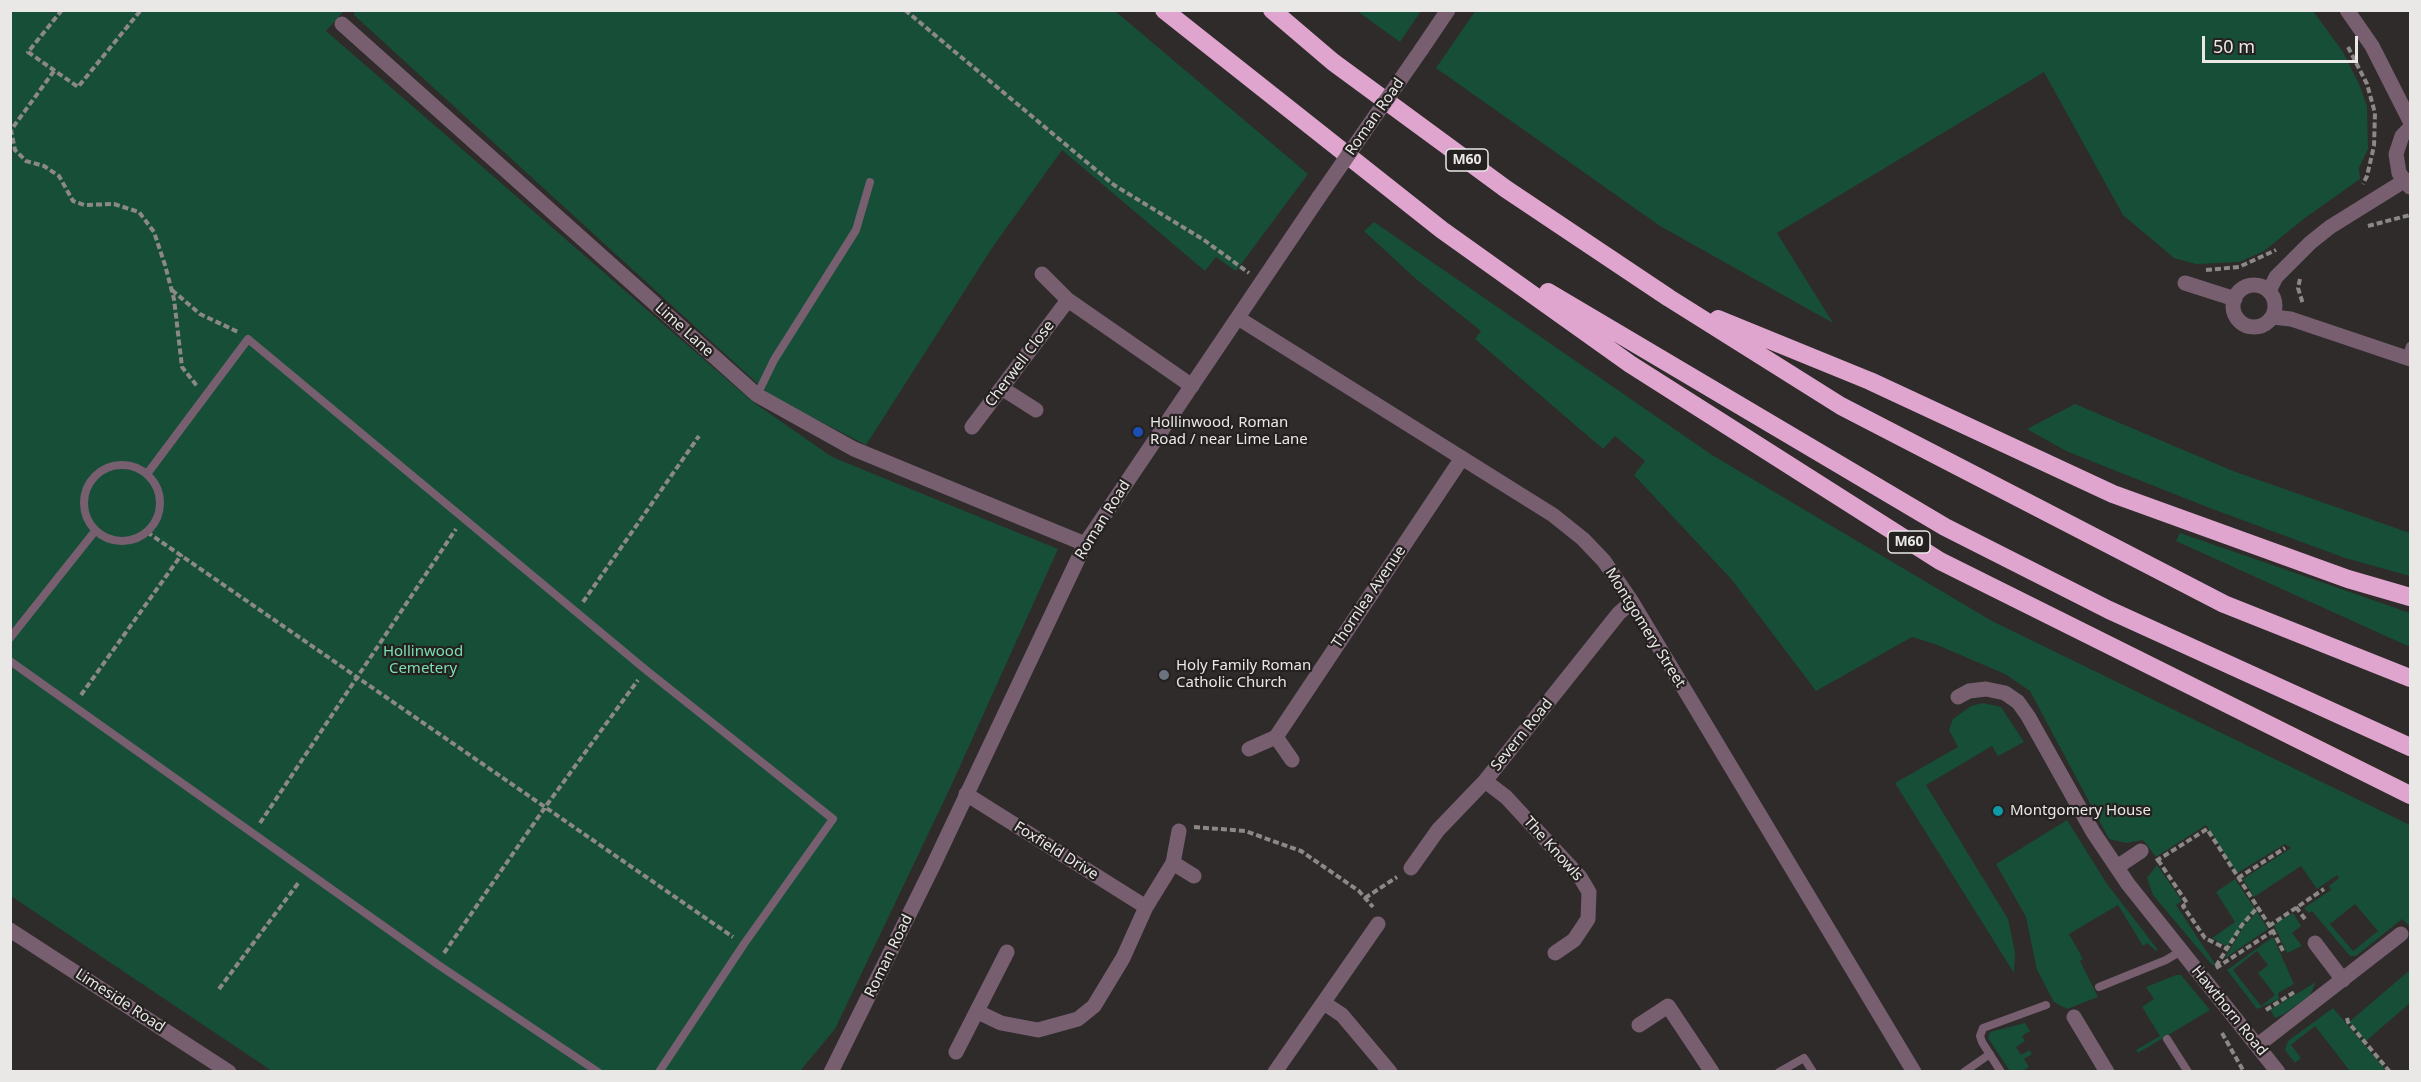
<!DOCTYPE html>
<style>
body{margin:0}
#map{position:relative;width:2421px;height:1082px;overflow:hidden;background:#2e2b2a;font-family:"Noto Sans",sans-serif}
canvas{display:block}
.frame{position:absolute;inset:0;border:12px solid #eae8e7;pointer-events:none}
.scale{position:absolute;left:2202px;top:36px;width:156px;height:27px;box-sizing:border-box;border:3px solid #eae8e7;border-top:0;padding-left:8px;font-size:18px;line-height:21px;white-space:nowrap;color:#eae8e7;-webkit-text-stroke:4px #242120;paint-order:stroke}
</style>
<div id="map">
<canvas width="2421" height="1082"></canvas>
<div class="frame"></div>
<div class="scale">50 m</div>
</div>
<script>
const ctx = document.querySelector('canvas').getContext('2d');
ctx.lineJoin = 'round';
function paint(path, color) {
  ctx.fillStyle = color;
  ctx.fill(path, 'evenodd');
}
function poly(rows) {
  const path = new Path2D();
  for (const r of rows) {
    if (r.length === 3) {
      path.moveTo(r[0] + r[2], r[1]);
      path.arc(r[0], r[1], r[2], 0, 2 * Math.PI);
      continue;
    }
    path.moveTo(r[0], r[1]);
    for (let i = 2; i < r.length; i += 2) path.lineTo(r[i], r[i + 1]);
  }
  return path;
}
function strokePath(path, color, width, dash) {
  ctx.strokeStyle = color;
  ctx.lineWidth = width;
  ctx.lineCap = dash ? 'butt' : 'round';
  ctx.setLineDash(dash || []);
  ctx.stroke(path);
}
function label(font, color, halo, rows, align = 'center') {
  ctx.font = font + ' "Noto Sans",sans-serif';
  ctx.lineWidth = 4.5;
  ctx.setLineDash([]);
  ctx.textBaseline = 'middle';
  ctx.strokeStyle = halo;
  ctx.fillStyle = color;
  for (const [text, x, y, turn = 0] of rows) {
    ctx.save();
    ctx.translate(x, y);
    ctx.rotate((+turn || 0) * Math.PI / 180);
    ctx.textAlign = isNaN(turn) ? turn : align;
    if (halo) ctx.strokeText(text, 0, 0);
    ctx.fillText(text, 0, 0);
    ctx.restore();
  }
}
paint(poly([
 [354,10,1115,11,1308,174,1236,271,1216,257,1205,271,1062,150,992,248,866,445,771,396,354,15],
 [1476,10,2313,11,2343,52,2359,84,2367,106,2368,149,2359,168,2360,179,2305,218,2264,251,2239,262,2196,264,2174,258,2123,215,2044,72,1777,233,1833,323,1660,226,1436,68],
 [10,11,344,11,326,31,753,402,832,457,1058,549,951,786,835,1029,800,1071,272,1071,11,896],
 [1357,11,1421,11,1400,42],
 [1374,222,1712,455,1992,621,2410,825,2410,927,2402,919,2356,956,2350,956,2312,911,2309,913,2304,908,2331,890,2329,886,2339,878,2337,875,2317,889,2301,866,2254,897,2243,879,2291,848,2285,844,2237,873,2206,825,2156,857,2143,840,2126,843,2109,839,2030,691,2005,674,1935,644,1912,637,1816,691,1732,580,1634,475,1645,461,1615,436,1603,449,1475,339,1481,331,1416,279,1364,231],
 [2355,904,2378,931,2353,951,2330,924],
 [2075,404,2233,471,2410,533,2410,576,2345,558,2207,507,2066,451,2027,429],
 [2180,533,2410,613,2410,647,2176,541],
 [1983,703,2001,707,2024,742,1998,756,1992,746,1926,785,2008,919,2015,952,2014,973,1895,783,1958,747,1949,730,1953,719,1971,706],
 [2067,820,2107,884,2158,950,2156,951,2147,943,2143,946,2118,905,2069,934,2083,959,2080,961,2098,997,2067,1009,2054,1002,2037,970,2026,917,1996,864],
 [2157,865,2182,901,2176,905,2215,964,2212,965,2153,895,2147,878],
 [2235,879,2255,909,2227,947,2212,938,2235,922,2216,892],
 [2257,912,2268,929,2224,959,2244,926],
 [2293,913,2301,926,2292,933,2302,946,2287,953,2274,925],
 [2273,937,2294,984,2278,993,2279,999,2257,1009,2227,970],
 [2257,951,2268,965,2258,973,2275,995,2261,1006,2233,970],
 [2410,970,2410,1003,2366,1041,2349,1022],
 [2176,975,2181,975,2210,1010,2138,1053,2136,1050,2160,1036,2142,1007,2154,999,2146,987],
 [2316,982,2310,995,2284,1014,2275,1018,2270,1010],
 [2333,1008,2368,1049,2385,1069,2382,1071,2350,1071,2315,1026,2291,1045,2301,1058,2295,1063,2285,1050,2288,1041],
 [2025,1023,2030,1031,2022,1036,2025,1041,2016,1047,2021,1055,2029,1050,2032,1054,2024,1059,2029,1067,2022,1071,2010,1071,1988,1038,1990,1032]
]), '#174e38');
strokePath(poly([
 [62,10,28,52,78,87,141,10],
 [905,10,1114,185,1204,240,1249,273],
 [2348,47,2367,84,2375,113,2374,146,2367,176,2363,184],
 [54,71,11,130,15,150,26,161,44,166,59,176,73,201,84,205,114,204,139,212,154,232,165,265,174,299,182,367,197,386],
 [2368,226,2410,215],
 [2206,270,2239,267,2276,250],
 [2300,279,2298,288,2303,304],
 [172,290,200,314,238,332],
 [147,532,733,937],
 [583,602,699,436],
 [81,695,182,554],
 [260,823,456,529],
 [1194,827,1245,831,1301,851,1359,891,1373,907],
 [2158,860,2187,903,2183,906,2205,938,2227,949],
 [2156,861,2207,829,2273,931,2284,953],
 [2238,878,2285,848],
 [1365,898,1397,877],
 [2296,907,2305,919],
 [2269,926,2324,889],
 [444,953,546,806,638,680],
 [2216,966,2242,925,2257,908],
 [2216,968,2273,931],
 [219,989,299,882],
 [2266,1010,2296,991],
 [2347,1018,2348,1022,2390,1072],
 [2222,1033,2244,1072]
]), '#8b8887', 4, [6, 3]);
strokePath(poly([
 [2406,358,2410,346],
 [757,395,774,360,856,230,870,182],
 [122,503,38],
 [147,474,248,339,646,670,833,819,744,944,659,1072],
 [10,638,95,531],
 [10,661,437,964,598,1072],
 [2099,987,2166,960,2181,951],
 [2167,1039,2188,1072],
 [1779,1072,1804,1058,1813,1072],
 [1964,1072,1990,1054],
 [2001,1072,1982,1042,1980,1036,1983,1028,2046,1005]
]), '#775f70', 8);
strokePath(poly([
 [2347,10,2372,46,2410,121],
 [342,24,757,395,854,449,1085,544],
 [2410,128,2402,136,2396,154,2399,173,2410,187],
 [1042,274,1068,300,1192,386],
 [2185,283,2235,299],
 [2254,306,21],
 [2269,291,2276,277,2310,243,2330,227,2404,181],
 [2272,317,2291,319,2410,359],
 [1238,318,1553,515,1583,539,1604,561,1632,602,1914,1072],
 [1003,389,1036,410],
 [972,427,1068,300],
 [1958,697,1969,691,1986,689,2005,693,2018,702,2028,716,2093,832,2128,884,2278,1072],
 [1276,737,1462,458],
 [1249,749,1276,737,1292,760],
 [1485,781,1506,797,1580,877,1589,892,1588,919,1574,940,1555,953],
 [966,794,1146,907],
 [1173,863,1194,876],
 [2117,867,2141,851],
 [1411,868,1438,830,1485,781,1619,613,1632,602],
 [2315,943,2343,980],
 [1324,1003,1342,1015,1390,1072],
 [978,1012,1001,1023,1038,1030,1078,1019,1094,1006,1123,958,1146,907,1173,863,1179,831],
 [2074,1017,2107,1072],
 [1639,1025,1668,1006,1712,1072],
 [2258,1045,2401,934],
 [956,1052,1007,952],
 [1275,1072,1378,924]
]), '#775f70', 15);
strokePath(poly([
 [1421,50,1448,10],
 [10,930,229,1072],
 [831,1072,932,868,1085,544,1319,197]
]), '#775f70', 15);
strokePath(poly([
 [1164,10,1442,230,1630,364,1940,561,2410,795],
 [1272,10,1333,62,1506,189,1669,298,1841,406,2224,604,2410,678],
 [1548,292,1945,527,2109,610,2410,747],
 [1718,319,1870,381,2113,494,2348,579,2410,597]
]), '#dfa5ce', 18);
strokePath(poly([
 [1319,197,1421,50]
]), '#775f70', 15);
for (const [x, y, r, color] of [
 [1138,432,6,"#1a4fb4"],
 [1164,675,6,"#6b7280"],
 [1998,811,6,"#0f9aa8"]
]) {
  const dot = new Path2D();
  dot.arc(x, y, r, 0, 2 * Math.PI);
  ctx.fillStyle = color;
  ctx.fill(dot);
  strokePath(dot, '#242120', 2);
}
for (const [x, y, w] of [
 [1467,160,42],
 [1909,542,42]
]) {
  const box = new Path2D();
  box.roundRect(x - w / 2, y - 11, w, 22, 4.5);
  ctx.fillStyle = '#242120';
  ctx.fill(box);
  strokePath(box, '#eae8e7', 1.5);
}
label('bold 14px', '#eae8e7', null, [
 ["M60",1467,160],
 ["M60",1909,542]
]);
label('15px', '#eae8e7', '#242120', [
 ["Roman Road",1375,117,-55],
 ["Lime Lane",684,330,42],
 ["Cherwell Close",1020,364,-53],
 ["Roman Road",1103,520,-58],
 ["Thornlea Avenue",1369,597,-56],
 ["Montgomery Street",1645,628,58],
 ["Severn Road",1522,735,-51],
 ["The Knowls",1553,849,48],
 ["Foxfield Drive",1056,851,32],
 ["Roman Road",889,956,-64],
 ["Limeside Road",120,1001,33],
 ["Hawthorn Road",2229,1011,51]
]);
label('15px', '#eae8e7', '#242120', [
 ["Hollinwood, Roman",1150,423],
 ["Road / near Lime Lane",1150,440],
 ["Holy Family Roman",1176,666],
 ["Catholic Church",1176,683],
 ["Montgomery House",2010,811]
], 'left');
label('15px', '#7ae0b2', '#242120', [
 ["Hollinwood",423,652],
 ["Cemetery",423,669]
]);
</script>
